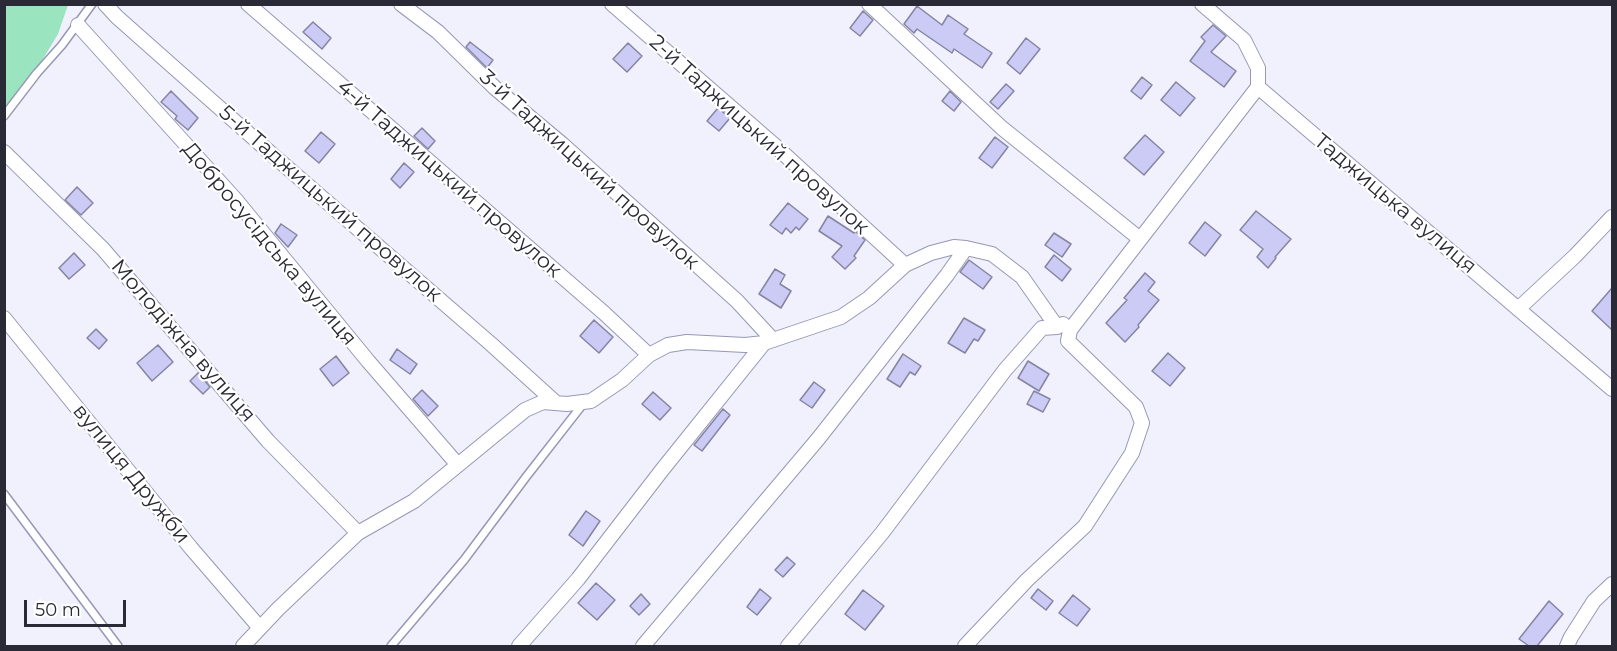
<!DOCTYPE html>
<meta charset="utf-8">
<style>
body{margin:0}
#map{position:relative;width:1617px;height:651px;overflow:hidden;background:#f1f1fe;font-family:Montserrat,sans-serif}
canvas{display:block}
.frame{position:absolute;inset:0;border:6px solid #2a2a36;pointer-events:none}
.scale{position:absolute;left:24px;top:600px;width:102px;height:27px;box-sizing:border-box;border:3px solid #2a2a36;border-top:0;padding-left:8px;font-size:18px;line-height:21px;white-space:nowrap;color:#2a2a36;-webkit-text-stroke:4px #fff;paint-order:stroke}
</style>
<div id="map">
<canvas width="1617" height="651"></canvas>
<div class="frame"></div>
<div class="scale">50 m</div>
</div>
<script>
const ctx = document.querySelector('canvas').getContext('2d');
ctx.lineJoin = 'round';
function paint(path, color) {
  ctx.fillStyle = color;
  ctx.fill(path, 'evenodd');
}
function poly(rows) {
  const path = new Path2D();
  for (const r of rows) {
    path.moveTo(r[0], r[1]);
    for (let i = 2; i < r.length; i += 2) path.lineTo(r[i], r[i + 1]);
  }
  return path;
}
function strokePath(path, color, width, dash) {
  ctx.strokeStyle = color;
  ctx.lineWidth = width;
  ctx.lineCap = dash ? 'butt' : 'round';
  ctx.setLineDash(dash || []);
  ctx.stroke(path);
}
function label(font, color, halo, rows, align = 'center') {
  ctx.font = font + ' Montserrat,sans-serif';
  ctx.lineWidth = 4.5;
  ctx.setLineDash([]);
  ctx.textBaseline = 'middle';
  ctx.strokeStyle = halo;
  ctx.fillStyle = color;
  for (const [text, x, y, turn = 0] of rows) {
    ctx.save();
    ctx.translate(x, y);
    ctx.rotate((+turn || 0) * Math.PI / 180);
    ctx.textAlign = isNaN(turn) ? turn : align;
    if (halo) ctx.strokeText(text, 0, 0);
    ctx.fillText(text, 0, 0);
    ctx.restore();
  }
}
paint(poly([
 [5,5,68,5,58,34,37,69,13,98,5,111]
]), '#9ae4bf');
const building = poly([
 [917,6,942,25,948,15,968,29,964,34,992,53,982,68,954,49,952,53,917,29,914,33,904,24,917,6],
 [863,11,873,20,860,36,850,28,863,11],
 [313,22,331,38,322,49,303,32,313,22],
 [1213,25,1226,36,1211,52,1236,71,1224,87,1190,61,1205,41,1201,37,1213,25],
 [1026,38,1040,49,1020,74,1007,63,1026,38],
 [470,42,493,60,487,68,466,47,470,42],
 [628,43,642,56,627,72,613,59,628,43],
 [1142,77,1152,85,1141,99,1131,91,1142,77],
 [1176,82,1195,98,1180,116,1161,100,1176,82],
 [1006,84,1014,91,998,109,990,102,1006,84],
 [171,91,198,118,188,130,175,119,177,116,161,102,171,91],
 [950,91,961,102,954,111,942,101,950,91],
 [718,108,730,118,719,131,707,121,718,108],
 [422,128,435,141,428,149,414,136,422,128],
 [321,132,335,144,319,163,305,151,321,132],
 [1145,135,1164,152,1144,175,1124,158,1145,135],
 [995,137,1008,147,992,168,979,158,995,137],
 [404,163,414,172,400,188,391,179,404,163],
 [77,187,93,203,81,215,65,200,77,187],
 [788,203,808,219,799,230,796,227,791,233,786,228,782,234,770,225,788,203],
 [1256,211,1291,239,1275,257,1276,258,1268,268,1257,257,1263,249,1240,230,1256,211],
 [828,216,854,233,855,231,865,240,854,256,856,258,845,269,832,257,842,246,819,231,828,216],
 [1205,222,1221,235,1205,256,1189,243,1205,222],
 [281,224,297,235,288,247,275,233,281,224],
 [1054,233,1071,244,1062,257,1045,245,1054,233],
 [74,253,85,265,69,279,59,268,74,253],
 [1054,255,1071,269,1062,281,1045,267,1054,255],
 [969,260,992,277,983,289,960,272,969,260],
 [775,269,785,275,780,284,791,291,781,308,759,294,775,269],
 [1145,273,1155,282,1148,291,1159,300,1138,325,1139,327,1125,342,1106,323,1127,300,1124,298,1145,273],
 [1612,288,1612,330,1592,311,1612,288],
 [964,318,985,330,978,341,974,339,965,353,948,343,964,318],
 [594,320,613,337,599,353,580,336,594,320],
 [96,329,107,340,99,349,87,338,96,329],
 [158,345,173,362,152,381,137,363,158,345],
 [397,349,417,364,410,374,390,360,397,349],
 [1168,353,1185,368,1170,386,1152,371,1168,353],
 [903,354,921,366,915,375,910,372,900,387,887,379,903,354],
 [336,356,349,373,333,386,320,369,336,356],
 [1028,361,1049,374,1039,391,1018,378,1028,361],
 [198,373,210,387,203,394,190,381,198,373],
 [814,382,825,390,812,408,800,400,814,382],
 [422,390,438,406,428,416,413,399,422,390],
 [1034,391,1050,399,1043,412,1027,404,1034,391],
 [653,392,671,408,660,420,642,404,653,392],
 [723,409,730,415,702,451,694,445,723,409],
 [586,511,600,521,583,546,569,535,586,511],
 [787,557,795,564,783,577,775,570,787,557],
 [596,583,615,600,597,620,578,603,596,583],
 [760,589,771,598,757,615,747,607,760,589],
 [1038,589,1053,601,1046,610,1031,598,1038,589],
 [863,590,884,606,865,630,845,614,863,590],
 [641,594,650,604,639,615,630,606,641,594],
 [1073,595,1090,609,1077,626,1059,613,1073,595],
 [1549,601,1563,614,1537,646,1529,646,1519,639,1549,601]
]);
paint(building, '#cccbf5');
strokePath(building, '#8584a2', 1.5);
const service = poly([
 [4,116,37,73,62,45,92,4],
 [4,494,118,646],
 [391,646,464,560,526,477,583,404]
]);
const minor = poly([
 [105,4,117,17,275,157,491,344,556,403],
 [248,4,604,313,649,355],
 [401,4,438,32,495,88,562,144,737,301,773,340],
 [612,4,772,143,905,265],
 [869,4,1002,128,1140,239],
 [1202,4,1244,40,1258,68,1258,87,1612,389],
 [78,25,236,200,368,361,458,465],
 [4,152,103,249,268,441,358,533],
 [1518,309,1575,256,1612,217],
 [4,318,191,548,260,628],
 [243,646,278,609,358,533,414,501,525,410,543,402,567,404,591,401,622,380,649,355,668,345,687,342,745,345,764,343,841,317,869,298,905,265,931,253,954,247,966,248,992,254,1022,277,1057,327],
 [519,646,578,579,662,470,764,343],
 [643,646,818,439,947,275,966,248],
 [788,646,882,533,1005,370,1042,328,1057,327,1063,324],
 [965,646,1027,580,1085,526,1132,453,1142,423,1136,407,1068,341,1070,330,1258,87],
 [1567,646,1571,637,1594,601,1612,584]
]);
strokePath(service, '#9797b5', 10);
strokePath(minor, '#9797b5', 16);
strokePath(service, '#fff', 7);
strokePath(minor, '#fff', 14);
label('21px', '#2a2a36', '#fff', [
 ["2-й Таджицький провулок",759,135,42],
 ["3-й Таджицький провулок",589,170,42],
 ["4-й Таджицький провулок",449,179,41],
 ["5-й Таджицький провулок",330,204,41],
 ["Таджицька вулиця",1395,204,40],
 ["Добросусідська вулиця",269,244,50],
 ["Молодіжна вулиця",183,341,49],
 ["вулиця Дружби",131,474,51]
]);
</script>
